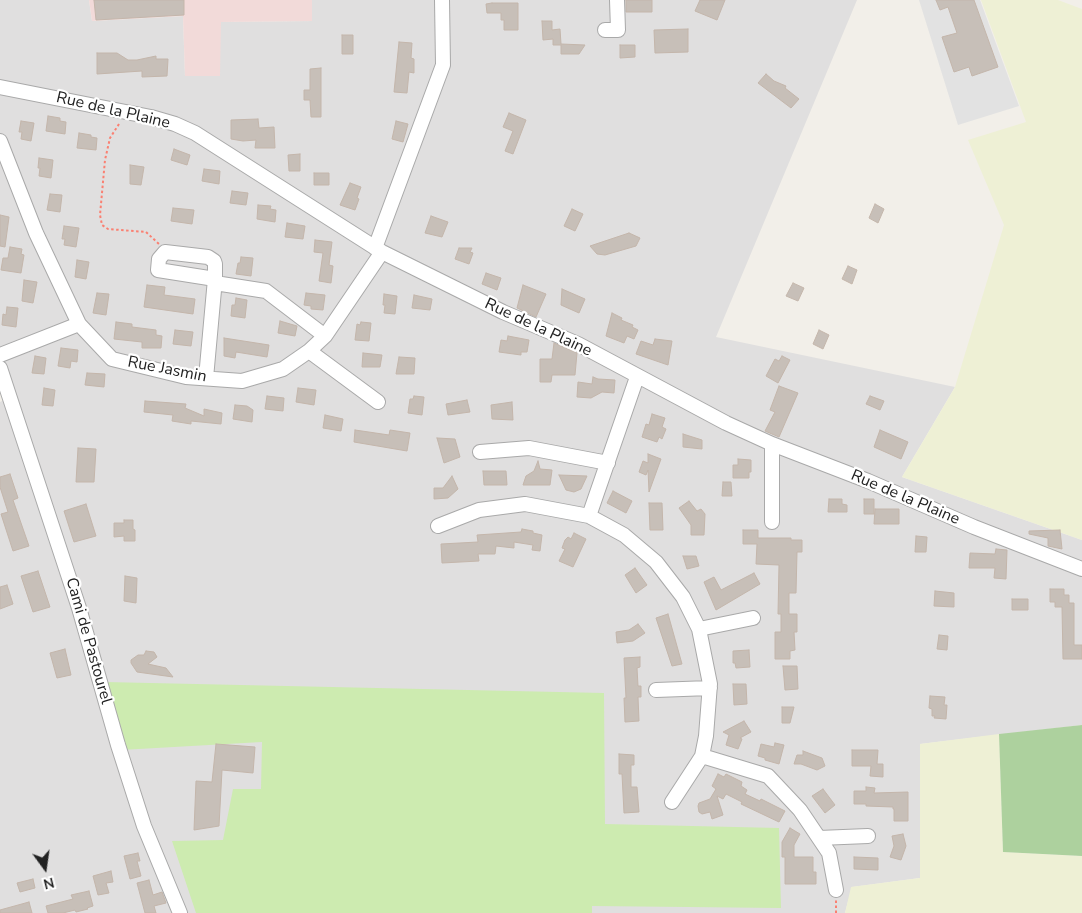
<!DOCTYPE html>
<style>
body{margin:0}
#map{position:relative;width:1082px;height:913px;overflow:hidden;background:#f2efe9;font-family:"Nunito Sans",sans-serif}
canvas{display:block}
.north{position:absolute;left:20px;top:843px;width:50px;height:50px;-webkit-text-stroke:4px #fff;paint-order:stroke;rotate:166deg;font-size:14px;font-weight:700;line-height:20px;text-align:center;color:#222}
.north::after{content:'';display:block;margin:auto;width:18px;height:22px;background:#222;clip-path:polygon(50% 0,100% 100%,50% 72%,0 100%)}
</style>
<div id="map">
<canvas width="1082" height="913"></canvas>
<div class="north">N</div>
</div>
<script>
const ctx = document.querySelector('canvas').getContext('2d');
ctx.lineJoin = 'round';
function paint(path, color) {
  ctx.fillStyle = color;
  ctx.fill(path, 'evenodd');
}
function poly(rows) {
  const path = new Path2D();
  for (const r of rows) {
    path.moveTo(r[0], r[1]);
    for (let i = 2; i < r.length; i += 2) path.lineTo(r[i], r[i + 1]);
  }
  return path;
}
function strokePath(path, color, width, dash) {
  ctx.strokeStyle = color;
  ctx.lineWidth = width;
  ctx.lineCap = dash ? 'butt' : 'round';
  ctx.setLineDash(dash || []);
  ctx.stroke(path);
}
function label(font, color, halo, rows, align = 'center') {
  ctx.font = font + ' "Nunito Sans",sans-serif';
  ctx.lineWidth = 4.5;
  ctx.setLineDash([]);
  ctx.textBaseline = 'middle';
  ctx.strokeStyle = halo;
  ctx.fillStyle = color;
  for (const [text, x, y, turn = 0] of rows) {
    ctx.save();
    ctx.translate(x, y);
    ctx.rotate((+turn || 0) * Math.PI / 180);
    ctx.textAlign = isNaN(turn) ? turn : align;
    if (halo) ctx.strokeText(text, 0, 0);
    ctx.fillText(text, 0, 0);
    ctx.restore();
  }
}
paint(poly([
 [0,0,89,0,92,21,183,16,185,76,220,76,220,22,312,21,312,0,857,0,716,337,955,387,902,477,1082,540,1082,725,920,744,920,878,852,887,845,913,0,913,0,402,4,400,0,390]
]), '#e0dfdf');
paint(poly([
 [89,0,312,0,312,21,221,22,220,76,185,76,183,16,92,21]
]), '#f2dad9');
paint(poly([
 [981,0,1058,0,1082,9,1082,540,902,477,955,387,1004,225,968,140,1026,122],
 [999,734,1003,852,1082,856,1082,913,845,913,851,887,920,878,920,744]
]), '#eef0d5');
paint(poly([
 [105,682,604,693,605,824,779,828,781,908,592,906,592,913,196,913,172,841,223,840,233,789,261,789,262,742,121,750]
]), '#cdebb0');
paint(poly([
 [1082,725,1082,856,1003,852,999,734]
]), '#add19e');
paint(poly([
 [919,0,980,0,1019,106,958,125]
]), '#e2e2e2');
const building = poly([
 [94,0,184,0,184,15,96,20,94,0],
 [626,0,652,0,652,12,626,12,626,0],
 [700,0,725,0,717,20,695,11,700,0],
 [936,0,974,0,998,67,972,76,969,67,954,72,942,37,957,33,948,7,940,10,936,0],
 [492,3,518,3,518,30,504,30,504,20,501,20,501,13,487,13,486,4,492,3],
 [542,21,552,21,552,30,560,29,561,44,585,45,579,54,561,54,561,45,553,45,553,39,543,40,542,21],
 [688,29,688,52,655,53,654,30,688,29],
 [342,35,353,35,353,54,342,54,342,35],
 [399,42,412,43,411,58,414,59,414,73,409,72,407,93,394,92,399,42],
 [620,45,635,45,635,57,620,58,620,45],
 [97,53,117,53,128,60,137,60,156,56,156,59,168,59,167,76,142,77,142,71,97,74,97,53],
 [321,68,321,117,311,117,310,100,304,100,304,90,310,90,310,69,321,68],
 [766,74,774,81,786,86,785,88,799,99,791,108,758,83,766,74],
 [509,113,526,120,513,154,505,151,513,131,503,127,509,113],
 [48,116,60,118,60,121,66,122,65,134,46,131,48,116],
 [258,119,259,128,274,127,275,148,255,148,256,140,243,141,231,139,231,120,258,119],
 [21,121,34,123,31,141,21,139,22,132,19,132,21,121],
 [396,121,408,124,403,142,392,139,396,121],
 [79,133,91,135,91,137,97,138,96,150,77,148,79,133],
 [174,149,190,155,187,165,171,160,174,149],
 [300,154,300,171,289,171,288,155,300,154],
 [39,158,53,160,51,178,39,176,40,168,38,168,39,158],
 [130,165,144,167,141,185,130,184,130,165],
 [204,169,220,171,219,184,202,181,204,169],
 [314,173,329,173,329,185,314,185,314,173],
 [350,183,361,187,357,198,359,199,355,210,340,205,350,183],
 [232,191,248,193,246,205,230,203,232,191],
 [50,194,62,195,60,212,47,210,50,194],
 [875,204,884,209,878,223,869,218,875,204],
 [258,205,271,206,270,209,276,210,275,222,257,219,258,205],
 [173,208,194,210,192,224,171,221,173,208],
 [572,209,583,214,575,231,564,226,572,209],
 [0,215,9,217,5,247,0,246,0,215],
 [431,216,448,222,442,237,425,233,431,216],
 [287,223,305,226,303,239,285,237,287,223],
 [64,226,79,228,76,247,64,245,65,239,62,239,64,226],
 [629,233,640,238,636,246,605,255,597,254,590,246,629,233],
 [315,240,332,242,329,265,333,266,331,283,319,281,323,253,314,252,315,240],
 [10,247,22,249,21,254,24,255,21,273,1,270,3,258,8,258,10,247],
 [459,248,472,248,470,252,473,253,469,264,455,259,459,248],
 [241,257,253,258,251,276,236,274,238,263,240,263,241,257],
 [77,260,89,262,86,279,75,277,77,260],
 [848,266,857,270,852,284,842,279,848,266],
 [486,273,501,278,497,290,482,284,486,273],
 [24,280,37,282,33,303,22,301,24,280],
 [793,283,804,288,798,301,786,296,793,283],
 [147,285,165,287,164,295,195,299,193,314,144,307,147,285],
 [523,285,546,294,536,317,517,308,523,285],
 [562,289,585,299,579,313,561,305,562,289],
 [97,293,109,294,106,315,93,313,97,293],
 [306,293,325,295,323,310,311,309,311,306,304,305,306,293],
 [384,294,397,296,395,314,384,313,385,305,383,305,384,294],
 [414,295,432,299,430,310,412,308,414,295],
 [236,298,247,300,245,318,231,316,232,305,235,305,236,298],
 [7,307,18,308,16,327,2,325,3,314,6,315,7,307],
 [612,313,622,318,621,320,633,325,632,327,638,330,634,339,627,336,624,343,606,336,612,313],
 [280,321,297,326,295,336,278,333,280,321],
 [116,322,132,324,132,327,156,330,156,335,162,336,161,348,142,348,142,342,114,339,116,322],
 [361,322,371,323,369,341,355,340,357,324,360,325,361,322],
 [175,330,193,332,191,346,173,344,175,330],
 [819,330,829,335,823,349,813,344,819,330],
 [508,336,529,340,527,352,521,352,521,355,499,352,501,340,507,341,508,336],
 [224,338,269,345,267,357,236,352,235,358,224,356,224,338],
 [655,339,672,341,668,365,636,354,641,341,653,345,655,339],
 [554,343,577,353,575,375,552,375,551,382,540,382,540,359,552,359,554,343],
 [61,348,78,350,77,362,71,361,70,368,58,366,61,348],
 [363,353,382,355,380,367,362,367,363,353],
 [35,356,46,358,44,374,32,373,35,356],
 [782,356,790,360,778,383,766,376,775,359,779,361,782,356],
 [399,357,415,358,414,374,396,374,399,357],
 [87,373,105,374,104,387,85,385,87,373],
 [593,377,598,379,615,380,614,393,602,392,591,398,577,397,578,382,592,384,593,377],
 [779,386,798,393,779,437,765,431,775,412,770,410,779,386],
 [44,388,55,390,53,406,42,405,44,388],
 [298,388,316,390,314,405,296,402,298,388],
 [267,396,284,398,283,411,265,409,267,396],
 [414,396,424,397,422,415,408,413,410,399,413,399,414,396],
 [870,396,884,401,880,410,866,404,870,396],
 [467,400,470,412,448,415,446,404,467,400],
 [145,401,186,404,185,408,204,416,204,409,222,413,221,424,191,421,191,424,172,421,173,415,144,412,145,401],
 [512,402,513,420,492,419,491,405,512,402],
 [235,405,247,406,253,410,252,422,233,419,235,405],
 [652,414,665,418,662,427,666,429,662,439,659,437,657,442,642,437,646,424,649,425,652,414],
 [325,415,343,419,341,431,323,428,325,415],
 [355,430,389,435,390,430,410,433,407,451,354,442,355,430],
 [880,430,908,442,901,459,874,447,880,430],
 [683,434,702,440,702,449,683,447,683,434],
 [437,438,455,439,460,457,444,463,437,438],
 [78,448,96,449,94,482,76,482,78,448],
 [648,454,661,459,649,492,648,470,646,475,639,472,643,461,648,463,648,454],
 [738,459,751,460,751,472,749,472,749,478,733,478,733,465,738,465,738,459],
 [538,461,540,469,552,470,550,485,523,485,526,476,534,471,538,461],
 [483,471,506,471,507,485,484,485,483,471],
 [10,474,18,498,13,500,29,546,13,551,1,514,8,512,0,487,0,477,10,474],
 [559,475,587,476,581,489,574,492,566,490,559,475],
 [452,476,458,489,448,498,434,499,434,488,443,488,452,476],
 [723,482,731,482,732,496,722,496,723,482],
 [613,491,632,501,626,513,607,503,613,491],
 [829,499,842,499,842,504,847,505,847,512,828,512,829,499],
 [864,499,874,499,874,514,864,514,864,499],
 [689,501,697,511,701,509,705,514,704,535,691,535,691,525,679,508,689,501],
 [649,503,662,503,663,530,650,530,649,503],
 [86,504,96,536,74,542,64,511,86,504],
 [875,509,899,509,899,524,874,524,875,509],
 [124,520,133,520,133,529,135,530,135,541,124,541,124,536,114,537,114,523,124,523,124,520],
 [522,529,533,531,533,533,542,535,540,551,532,550,533,545,514,542,514,548,496,546,495,554,478,554,479,561,442,563,441,544,478,542,477,535,521,532,522,529],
 [743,530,758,530,758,538,791,538,791,540,802,540,802,552,797,552,796,593,789,593,789,614,797,614,797,632,794,632,795,650,790,651,790,659,775,659,775,632,781,632,781,614,778,614,779,565,756,564,757,544,743,544,743,530],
 [1060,530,1062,549,1048,546,1048,538,1029,534,1029,531,1060,530],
 [574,533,586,539,573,567,559,561,565,549,562,548,565,540,568,537,571,539,574,533],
 [916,536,927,537,926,552,915,552,916,536],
 [996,549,1007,550,1006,579,994,578,995,568,969,568,970,553,995,554,996,549],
 [683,556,696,556,699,566,687,569,683,556],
 [635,568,647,585,636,593,625,575,635,568],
 [38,571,50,607,33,612,21,576,38,571],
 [754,573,760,584,716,610,704,582,714,577,721,590,754,573],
 [125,576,137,578,136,603,124,601,125,576],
 [7,585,13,604,0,609,0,587,7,585],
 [1050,589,1064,589,1064,595,1069,595,1069,603,1074,603,1074,645,1082,645,1082,659,1063,659,1062,607,1055,607,1055,602,1050,602,1050,589],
 [935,591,954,593,954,607,934,606,935,591],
 [1012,599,1028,599,1028,610,1012,610,1012,599],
 [668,614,682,664,672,666,656,618,668,614],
 [638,624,645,633,633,641,617,643,616,632,629,630,638,624],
 [939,635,948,636,947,650,937,649,939,635],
 [65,649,71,675,57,678,50,653,65,649],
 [749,650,750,667,736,668,735,663,733,663,733,651,749,650],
 [146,651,154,652,157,657,148,664,166,668,173,677,137,672,131,663,131,660,138,655,144,655,146,651],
 [640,657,640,667,637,668,638,686,641,686,641,697,638,697,639,721,625,722,624,698,626,698,624,658,640,657],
 [783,666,797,666,798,689,785,690,783,666],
 [733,684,746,684,747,704,734,705,733,684],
 [930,696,945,697,944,705,947,705,946,719,934,718,935,716,932,716,932,709,929,708,930,696],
 [782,707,794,707,790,723,782,723,782,707],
 [744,721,751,732,740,738,742,739,738,749,726,745,729,735,723,732,744,721],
 [775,743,784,745,779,764,765,760,765,758,758,756,761,744,774,747,775,743],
 [216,744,255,747,253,773,222,770,219,826,194,830,196,781,212,782,216,744],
 [852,750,878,750,877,764,883,764,883,777,870,776,871,766,852,766,852,750],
 [803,751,822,758,825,766,817,770,801,764,794,764,797,755,803,755,803,751],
 [619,754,634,755,634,765,631,765,631,787,637,787,639,812,624,813,622,774,619,774,619,754],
 [718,774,724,777,726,774,742,782,741,786,747,790,745,794,760,801,761,799,785,811,779,822,741,804,742,802,726,794,723,799,717,796,723,815,712,819,710,812,702,814,699,812,698,806,699,803,710,799,716,789,712,786,718,774],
 [866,787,875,788,874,793,908,792,908,821,894,821,894,809,893,809,893,807,866,806,866,804,854,804,854,791,866,791,866,787],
 [823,789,835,805,825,813,812,796,823,789],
 [790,828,800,834,794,845,794,857,813,857,813,872,816,872,816,884,785,884,785,857,782,857,782,842,790,828],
 [903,834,906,846,901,860,890,857,894,846,892,836,903,834],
 [138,853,140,861,137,861,141,876,130,879,124,856,138,853],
 [854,857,878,858,878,870,854,869,854,857],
 [111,871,113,882,106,883,109,893,98,895,93,876,111,871],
 [33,879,35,888,20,892,17,883,33,879],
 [149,880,153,895,162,892,166,903,154,906,156,913,145,913,137,883,149,880],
 [89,891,93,906,87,908,88,909,76,912,75,910,63,913,48,913,46,906,73,899,71,895,89,891],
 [29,902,32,913,0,913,0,910,29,902]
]);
paint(building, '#c7bfb8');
strokePath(building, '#c4b6ab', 1);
const minor = poly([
 [605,30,618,30,617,0],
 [0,87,151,117,175,124,195,133,382,252,503,312,578,344,726,423,772,444,868,481,974,527,1082,569],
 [0,141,36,233,79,324,112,359,186,377,242,381,283,369,309,351,325,336,382,252],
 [375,248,443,65,442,0],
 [215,283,266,291,325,336],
 [309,351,378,402],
 [0,355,79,324],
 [0,368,79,608,118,745,144,826,180,913],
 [206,378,215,279,215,264,214,261,208,257,165,252,159,259,158,270,215,279],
 [480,452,529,448,608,463],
 [589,516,637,377],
 [772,522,772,444],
 [438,526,479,510,525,504,589,516,624,535,656,562,683,597,699,629,710,684,706,736,702,756,672,802],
 [699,629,753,618],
 [656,690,710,688],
 [702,756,768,776,800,810,829,853,836,890],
 [819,838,868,836]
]);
strokePath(minor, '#a9a9a9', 16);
strokePath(poly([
 [119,124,110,138,105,160,100,215,102,225,108,229,146,232,159,244],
 [836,913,836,900]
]), '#fa8072', 2, [2.5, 2.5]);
strokePath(minor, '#fff', 14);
label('16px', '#222', '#fff', [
 ["Rue de la Plaine",113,111,13],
 ["Rue de la Plaine",538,328,25],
 ["Rue Jasmin",167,370,11],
 ["Rue de la Plaine",905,498,23],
 ["Cami de Pastourel",88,641,74]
]);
</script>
